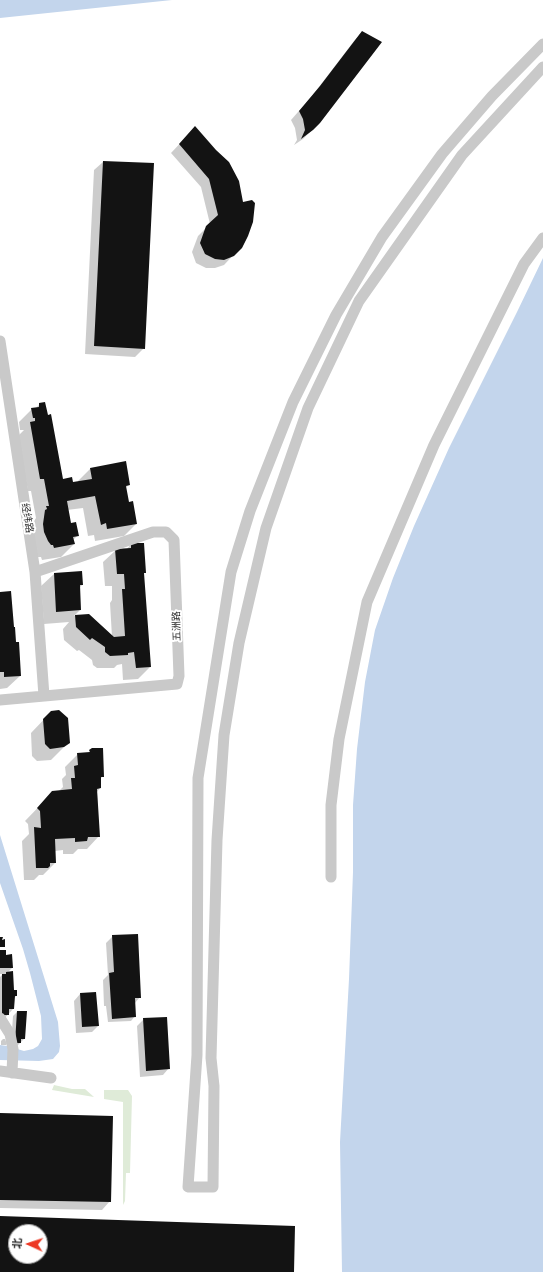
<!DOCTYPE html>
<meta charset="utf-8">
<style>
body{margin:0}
#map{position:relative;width:543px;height:1272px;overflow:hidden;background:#fff;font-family:"Noto Sans","Noto Sans SC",sans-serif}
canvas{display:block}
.north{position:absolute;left:8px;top:1224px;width:40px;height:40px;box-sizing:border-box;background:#fff;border:1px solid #ababab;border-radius:50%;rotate:273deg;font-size:11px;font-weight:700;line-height:16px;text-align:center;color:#2c2c2c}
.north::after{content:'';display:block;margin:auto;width:14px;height:18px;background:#ed3824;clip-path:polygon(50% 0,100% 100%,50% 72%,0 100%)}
</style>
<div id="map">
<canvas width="543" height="1272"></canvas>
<div class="north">北</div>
</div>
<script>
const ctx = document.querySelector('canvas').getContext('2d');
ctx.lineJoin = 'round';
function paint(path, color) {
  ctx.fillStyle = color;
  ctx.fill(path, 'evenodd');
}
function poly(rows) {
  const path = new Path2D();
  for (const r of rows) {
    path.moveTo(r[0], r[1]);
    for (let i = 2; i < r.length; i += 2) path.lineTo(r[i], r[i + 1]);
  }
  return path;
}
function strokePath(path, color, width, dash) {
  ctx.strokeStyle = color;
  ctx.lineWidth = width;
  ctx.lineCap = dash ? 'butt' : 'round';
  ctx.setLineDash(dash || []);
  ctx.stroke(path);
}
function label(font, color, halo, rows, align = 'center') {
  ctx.font = font + ' "Noto Sans","Noto Sans SC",sans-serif';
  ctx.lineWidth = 4;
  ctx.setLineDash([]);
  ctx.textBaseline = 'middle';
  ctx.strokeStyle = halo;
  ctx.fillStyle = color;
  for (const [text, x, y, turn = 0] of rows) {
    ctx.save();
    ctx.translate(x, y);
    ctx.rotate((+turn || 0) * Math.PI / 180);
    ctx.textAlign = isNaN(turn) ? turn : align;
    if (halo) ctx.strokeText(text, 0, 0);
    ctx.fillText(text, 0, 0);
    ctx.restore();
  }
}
paint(poly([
 [54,1085,72,1089,85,1089,94,1097,52,1090],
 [104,1090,128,1090,132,1096,130,1173,126,1173,125,1201,123,1205,123,1102,104,1099]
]), '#dfebd8');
paint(poly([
 [0,0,172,0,0,18],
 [543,258,543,1272,342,1272,340,1142,349,979,353,872,353,805,357,749,365,682,375,630,393,578,414,526,449,448,517,312],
 [0,835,58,1022,60,1046,59,1052,53,1059,39,1061,0,1060,0,1045,7,1046,24,1051,33,1049,38,1046,42,1039,41,1016,30,973,23,949,0,883]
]), '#c3d5ec');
paint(poly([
 [362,32,319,123,303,139,294,145,297,140,295,128,291,120,312,96,354,41],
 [187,136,243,203,241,247,224,265,215,268,206,268,196,263,192,252,198,236,210,224,201,187,171,153],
 [103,162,153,164,144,348,135,357,85,354,94,170],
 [40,404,62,480,72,483,78,482,78,481,91,468,129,485,125,488,128,503,136,524,124,536,95,541,94,535,88,536,83,508,67,510,70,525,78,535,73,540,74,544,61,557,42,560,41,557,38,557,36,554,32,524,36,518,31,491,28,491,18,436,24,430,20,430,19,422,32,409,35,409],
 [131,544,145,572,143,575,150,667,138,679,123,680,122,664,117,665,114,668,97,668,93,665,92,660,79,650,77,651,64,640,63,629,69,622,44,624,41,586,54,574,81,572,82,585,79,588,80,610,74,616,89,615,112,637,110,603,112,600,112,586,105,586,103,562,116,550,127,549],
 [0,593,16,643,20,676,7,688,0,689],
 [51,712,69,742,51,760,37,761,32,756,31,733],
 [92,749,103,776,100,779,100,788,97,792,99,836,87,849,78,849,73,854,63,854,63,850,55,851,55,863,43,875,39,875,34,880,24,880,22,841,29,834,28,824,25,821,53,792,59,791,63,787,62,779,66,775,65,767,78,754,88,753],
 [113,936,140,997,135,1003,135,1016,131,1021,108,1022,106,1006,104,1006,103,980,108,975,106,943],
 [0,951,5,956,12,968,7,973,16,996,14,998,13,1009,2,1021,0,1021,0,977,3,974,0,974],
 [95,993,98,1026,92,1032,76,1033,74,1001,80,994],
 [17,1012,26,1012,24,1039,16,1047,11,1046,13,1016],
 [144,1019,169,1068,163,1075,140,1077,137,1026],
 [3,1039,5,1039,7,1044,6,1045,1,1045,1,1041],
 [0,1114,110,1201,102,1210,0,1208]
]), '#0003');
paint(poly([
 [362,31,382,42,320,123,313,130,301,139,305,130,303,119,299,111,320,86],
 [195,126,216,150,229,162,239,181,243,202,252,200,255,203,253,222,248,236,242,248,234,256,224,260,215,259,205,254,200,243,206,226,218,215,209,179,179,144],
 [103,161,154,163,145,349,94,346],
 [45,402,48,415,51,414,63,479,72,477,73,482,92,479,90,468,126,461,130,485,126,486,129,502,133,501,137,524,107,529,106,523,101,525,95,496,67,501,71,523,76,522,79,536,73,537,75,544,54,548,53,545,51,545,48,541,44,532,43,524,45,510,47,509,46,506,49,506,44,479,40,479,30,422,35,421,35,418,33,418,31,408,39,407,39,403],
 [131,543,144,543,146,573,144,573,151,667,136,668,134,652,128,653,128,655,110,656,105,652,105,647,92,638,90,640,76,627,75,615,89,614,114,637,125,636,122,589,125,589,124,574,117,574,115,549,131,548],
 [82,571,83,585,80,585,81,610,56,612,54,573],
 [11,591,14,627,15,627,16,642,19,642,21,676,4,677,4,672,0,672,0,592],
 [59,710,68,718,70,743,64,747,50,749,45,744,43,719,51,711],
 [92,748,103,748,104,777,101,777,101,788,97,789,100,837,88,837,87,841,75,842,75,838,55,839,56,863,50,863,50,866,48,868,36,868,34,827,41,828,40,811,37,808,52,791,72,789,71,778,75,778,74,766,78,765,77,753,90,752,89,750],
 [138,934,141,998,135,998,136,1017,112,1019,109,973,114,972,112,935],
 [0,937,3,937,2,940,5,939,5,947,0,947],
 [0,950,6,950,6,955,12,954,13,968,0,968],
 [13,971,14,990,17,990,17,996,15,996,14,1009,9,1009,9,1015,2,1015,2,974,6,974,6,972],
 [96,992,99,1026,82,1027,80,993],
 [17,1011,27,1011,25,1039,21,1039,21,1043,15,1043],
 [167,1017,170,1069,146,1071,143,1018],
 [0,1113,113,1116,111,1202,0,1200],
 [0,1216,295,1226,294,1272,0,1272],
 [16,1232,40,1232,40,1256,16,1256]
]), '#131313');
strokePath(poly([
 [543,44,492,96,442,154,382,237,336,315,293,402,250,511,231,572,198,778,197,1055,188,1187,213,1187,214,1086,211,1058,217,840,224,735,239,643,266,528,308,408,359,301,462,155,543,67],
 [0,341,35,572,44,696],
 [0,700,177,684,179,676,174,540,166,532,153,532,35,572],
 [331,877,331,805,339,739,367,602,434,445,524,264,543,238],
 [0,1018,10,1034,13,1049,12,1073],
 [0,1071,51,1078]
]), '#c9c9c9', 11);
label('10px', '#2c2c2c', '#fff', [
 ["经纬路",27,518,81],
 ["五洲路",177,626,-92]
]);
</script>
